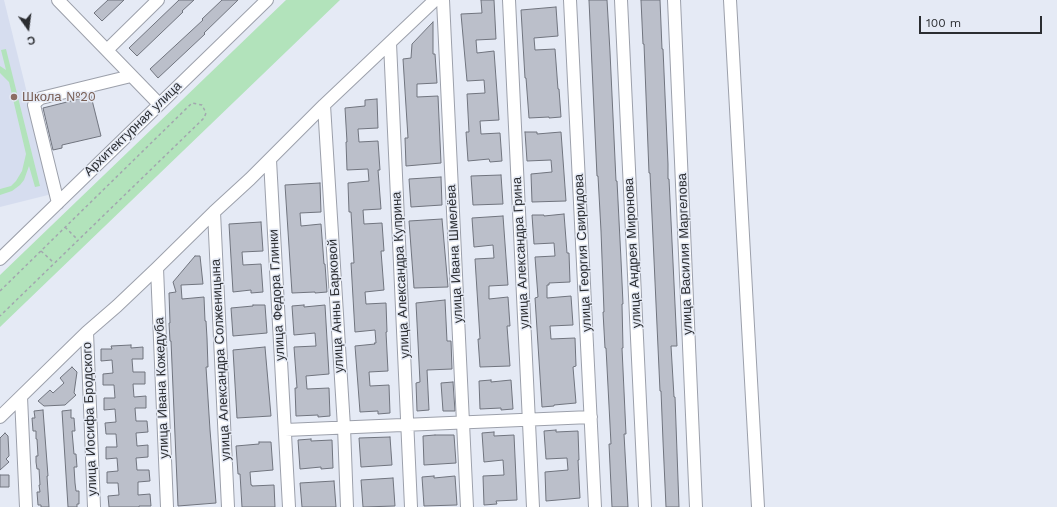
<!DOCTYPE html>
<meta charset="utf-8">
<style>
body{margin:0}
#map{position:relative;width:1057px;height:507px;overflow:hidden;background:#e5eaf5;font-family:"Work Sans",sans-serif}
canvas{display:block}
.north{position:absolute;left:8px;top:8px;width:40px;height:40px;-webkit-text-stroke:3px #e5eaf5;paint-order:stroke;rotate:166deg;font-size:11px;font-weight:700;line-height:16px;text-align:center;color:#2b2d31}
.north::after{content:'';display:block;margin:auto;width:14px;height:18px;background:#2b2d31;clip-path:polygon(50% 0,100% 100%,50% 72%,0 100%)}
.scale{position:absolute;left:919px;top:16px;width:123px;height:18px;box-sizing:border-box;border:2px solid #2b2d31;border-top:0;padding-left:5px;font-size:12px;line-height:14px;white-space:nowrap;color:#2b2d31;-webkit-text-stroke:3px #e5eaf5;paint-order:stroke}
</style>
<div id="map">
<canvas width="1057" height="507"></canvas>
<div class="north">С</div>
<div class="scale">100 m</div>
</div>
<script>
const ctx = document.querySelector('canvas').getContext('2d');
ctx.lineJoin = 'round';
function paint(path, color) {
  ctx.fillStyle = color;
  ctx.fill(path, 'evenodd');
}
function poly(rows) {
  const path = new Path2D();
  for (const r of rows) {
    path.moveTo(r[0], r[1]);
    for (let i = 2; i < r.length; i += 2) path.lineTo(r[i], r[i + 1]);
  }
  return path;
}
function strokePath(path, color, width, dash) {
  ctx.strokeStyle = color;
  ctx.lineWidth = width;
  ctx.lineCap = dash ? 'butt' : 'round';
  ctx.setLineDash(dash || []);
  ctx.stroke(path);
}
function label(font, color, halo, rows, align = 'center') {
  ctx.font = font + ' "Work Sans",sans-serif';
  ctx.lineWidth = 3;
  ctx.setLineDash([]);
  ctx.textBaseline = 'middle';
  ctx.strokeStyle = halo;
  ctx.fillStyle = color;
  for (const [text, x, y, turn = 0] of rows) {
    ctx.save();
    ctx.translate(x, y);
    ctx.rotate((+turn || 0) * Math.PI / 180);
    ctx.textAlign = isNaN(turn) ? turn : align;
    if (halo) ctx.strokeText(text, 0, 0);
    ctx.fillText(text, 0, 0);
    ctx.restore();
  }
}
paint(poly([
 [0,0,4,0,52,194,0,207]
]), '#d6ddef');
paint(poly([
 [286,0,340,0,0,327,0,275],
 [6,49,40,186,35,187,29,166,24,180,20,185,12,191,0,195,0,189,11,186,16,181,22,171,26,154,9,82,0,73,0,66,6,70,1,50]
]), '#b2e3bb');
const building = poly([
 [108,0,124,0,102,21,94,13,108,0],
 [179,0,194,0,182,11,183,12,137,56,129,48,179,0],
 [222,0,238,0,204,33,205,34,158,78,150,69,203,20,202,19,222,0],
 [481,0,494,0,496,39,476,40,477,53,494,51,499,120,480,121,481,134,500,133,502,161,490,162,489,159,468,161,466,132,469,132,467,94,485,93,484,80,467,81,461,14,482,13,481,0],
 [589,0,607,0,610,52,616,181,617,181,621,260,623,304,622,304,623,348,622,348,626,434,624,434,628,507,612,507,609,444,611,444,606,348,605,348,603,312,604,312,601,231,598,176,597,176,589,0],
 [641,0,660,0,662,49,663,49,668,164,668,179,669,179,677,346,671,346,674,397,675,397,679,507,666,507,663,441,661,391,660,391,652,216,650,173,649,173,644,44,643,44,641,0],
 [556,7,558,36,534,38,535,50,555,49,558,89,559,89,561,117,549,118,549,117,529,118,526,78,525,78,521,10,556,7],
 [433,22,433,54,435,54,437,83,417,84,417,97,438,96,441,163,406,166,405,138,408,138,403,59,411,58,412,44,433,22],
 [91,96,101,136,62,145,62,148,53,150,43,108,91,96],
 [377,99,378,128,358,129,359,142,378,141,380,170,378,170,381,209,363,210,364,224,382,223,384,251,381,251,384,290,365,292,366,304,386,303,387,332,386,332,388,371,369,372,370,386,389,385,390,413,378,414,378,411,360,412,355,346,375,344,374,343,376,343,375,330,355,332,351,263,354,263,351,212,349,212,348,183,369,181,368,169,347,170,346,142,347,142,345,108,365,106,365,100,377,99],
 [525,132,537,132,537,134,561,132,566,201,532,202,531,174,552,172,551,160,527,161,525,132],
 [501,175,503,204,473,205,471,176,501,175],
 [441,177,442,205,411,207,409,179,441,177],
 [320,183,321,212,300,213,301,226,321,224,324,264,325,264,327,292,315,293,315,292,292,293,285,185,320,183],
 [564,214,567,253,569,253,570,282,549,283,549,285,547,285,547,298,571,296,573,325,550,326,551,339,575,338,576,366,573,367,576,403,554,405,554,406,542,407,535,298,538,297,535,257,555,256,554,243,534,244,532,215,544,215,544,216,564,214],
 [503,216,508,285,489,286,489,299,508,297,510,326,507,326,510,366,480,367,478,339,480,339,475,259,494,258,493,245,474,247,472,218,503,216],
 [442,219,448,287,414,288,409,221,442,219],
 [261,222,263,251,242,252,243,265,261,264,263,292,251,293,251,290,233,292,229,224,261,222],
 [195,256,200,256,203,284,181,285,182,299,204,297,205,321,206,321,207,338,208,367,206,367,210,430,216,503,178,506,171,341,170,341,169,323,170,323,169,293,176,292,173,282,195,256],
 [445,300,447,341,451,341,452,369,427,370,429,410,417,411,416,383,420,382,416,303,445,300],
 [253,305,265,305,267,333,233,336,231,308,253,306,253,305],
 [304,305,304,307,325,305,329,374,306,376,307,389,329,388,330,416,318,417,318,415,296,416,295,388,297,388,294,347,316,346,315,333,294,335,292,306,304,305],
 [131,345,131,348,143,347,143,359,132,359,133,372,145,372,145,384,133,384,134,397,146,396,146,408,135,408,136,421,147,421,148,432,136,433,137,446,148,445,148,457,136,458,137,470,149,470,150,481,138,482,138,495,150,494,151,506,139,506,139,507,109,507,108,496,119,495,118,483,107,483,107,472,118,471,117,458,106,459,106,447,117,447,116,434,106,434,105,423,116,422,115,409,104,410,104,398,115,398,114,385,103,385,103,374,113,373,112,360,101,361,101,349,112,349,111,346,131,345],
 [265,347,271,416,237,418,233,350,265,347],
 [72,367,77,372,74,393,76,395,65,405,44,406,38,401,50,390,53,393,64,383,60,378,72,367],
 [491,380,491,382,511,380,513,409,501,410,501,408,480,409,479,381,491,380],
 [453,382,455,411,443,411,441,383,453,382],
 [43,410,48,476,47,476,49,507,41,507,41,505,38,505,37,492,40,492,39,485,40,485,39,469,37,469,36,462,36,456,38,456,37,439,36,439,36,431,33,431,32,418,35,418,34,411,43,410],
 [71,410,71,418,74,418,75,431,72,431,74,454,76,454,77,467,74,467,75,483,76,491,79,491,79,504,77,504,77,507,68,507,62,411,71,410],
 [556,430,556,432,578,431,579,460,578,460,580,498,546,501,545,472,568,470,567,458,546,459,544,431,556,430],
 [494,432,494,436,514,435,517,500,496,501,497,504,484,505,483,476,504,475,503,460,484,462,482,433,494,432],
 [5,433,8,436,9,456,6,459,9,462,0,470,0,438,5,433],
 [435,435,454,435,456,463,424,465,423,436,435,435],
 [390,437,392,465,361,467,359,438,390,437],
 [311,439,311,441,332,440,333,468,321,469,321,467,300,469,298,440,311,439],
 [259,442,271,442,273,470,250,472,251,485,252,485,252,486,274,485,275,507,242,507,240,474,238,474,236,446,259,444,259,442],
 [0,475,9,475,9,487,0,487,0,475],
 [434,476,434,478,455,476,457,505,424,506,422,477,434,476],
 [393,478,395,506,363,507,361,480,393,478],
 [334,481,336,507,302,507,300,483,334,481]
]);
paint(building, '#bbbfca');
strokePath(building, '#70747e', 1);
const minor = poly([
 [58,0,159,104],
 [443,0,467,507],
 [509,0,533,507],
 [570,0,595,507],
 [621,0,645,507],
 [674,0,696,507],
 [730,0,758,507],
 [390,43,411,507],
 [107,50,158,0],
 [324,105,344,427,347,507],
 [270,160,289,507],
 [58,203,34,105,37,101,41,98,131,76],
 [214,212,228,507],
 [0,259,267,0],
 [157,268,167,507],
 [87,332,94,507],
 [21,397,26,507],
 [0,417,87,332,117,306,157,268,214,212,250,179,324,105,435,0],
 [285,430,591,417]
]);
strokePath(minor, '#9ca0ab', 14);
strokePath(poly([
 [65,227,78,240],
 [41,251,54,263],
 [0,291,192,103,202,105,206,113,204,118,0,316]
]), '#a2a6ae', 1.5, [3, 3]);
strokePath(minor, '#fff', 12);
for (const [x, y, r, color] of [
 [14,97,4,"#8d6e63"]
]) {
  const dot = new Path2D();
  dot.arc(x, y, r, 0, 2 * Math.PI);
  ctx.fillStyle = color;
  ctx.fill(dot);
  strokePath(dot, '#e5eaf5', 1.5);
}
label('13px', '#785e54', '#e5eaf5', [
 ["Школа №20",22,97]
], 'left');
label('13px', '#2b2d31', '#e5eaf5', [
 ["Архитектурная улица",133,129,-44],
 ["улица Александра Грина",521,253,-93],
 ["улица Георгия Свиридова",583,253,-93],
 ["улица Андрея Миронова",633,253,-93],
 ["улица Ивана Шмелёва",455,254,-93],
 ["улица Василия Маргелова",685,254,-92],
 ["улица Александра Куприна",401,275,-93],
 ["улица Федора Глинки",277,295,-93],
 ["улица Анны Барковой",336,306,-93],
 ["улица Александра Солженицына",221,360,-93],
 ["улица Ивана Кожедуба",162,388,-92],
 ["улица Иосифа Бродского",90,419,-92]
]);
</script>
